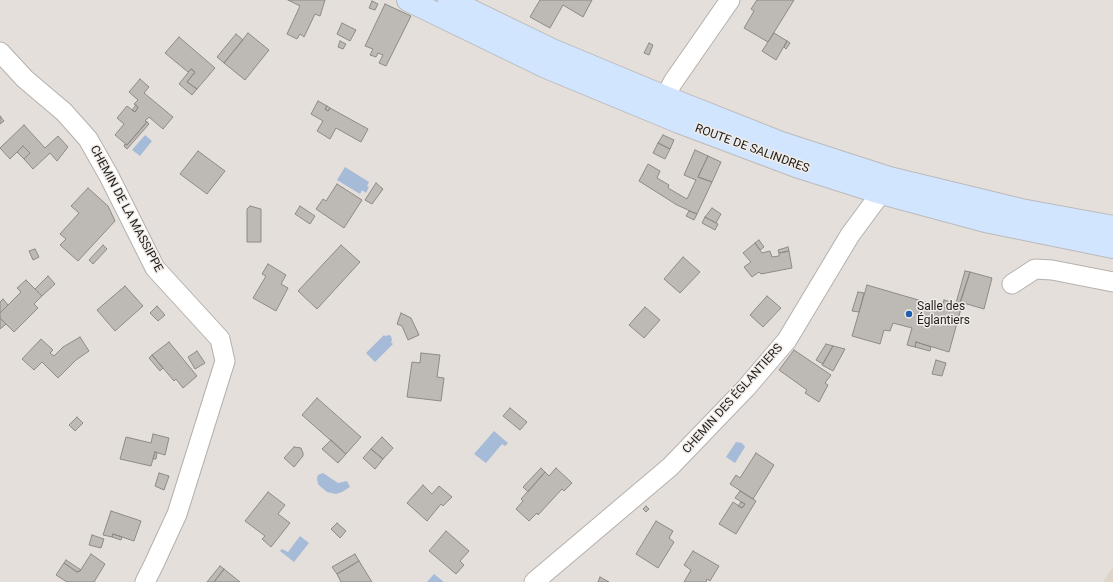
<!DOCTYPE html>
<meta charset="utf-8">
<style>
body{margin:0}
canvas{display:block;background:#e4dfdb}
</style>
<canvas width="1113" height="582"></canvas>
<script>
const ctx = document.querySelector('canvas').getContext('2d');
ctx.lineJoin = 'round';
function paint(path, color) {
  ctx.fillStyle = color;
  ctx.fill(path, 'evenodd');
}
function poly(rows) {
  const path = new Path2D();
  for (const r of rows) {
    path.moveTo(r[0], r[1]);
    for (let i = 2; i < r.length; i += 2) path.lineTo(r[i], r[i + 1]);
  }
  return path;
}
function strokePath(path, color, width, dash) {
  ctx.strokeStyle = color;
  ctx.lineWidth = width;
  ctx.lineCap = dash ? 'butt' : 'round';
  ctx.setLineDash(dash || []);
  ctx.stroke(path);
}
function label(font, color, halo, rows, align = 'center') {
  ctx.font = font + ' Roboto,sans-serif';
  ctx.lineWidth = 3;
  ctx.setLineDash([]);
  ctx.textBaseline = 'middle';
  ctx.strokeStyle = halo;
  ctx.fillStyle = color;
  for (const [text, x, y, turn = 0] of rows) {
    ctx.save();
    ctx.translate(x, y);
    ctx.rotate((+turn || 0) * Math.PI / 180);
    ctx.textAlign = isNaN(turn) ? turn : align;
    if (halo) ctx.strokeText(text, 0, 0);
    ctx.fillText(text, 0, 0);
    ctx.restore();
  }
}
paint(poly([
 [1113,567,1113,582,1103,582]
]), '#ded4ca');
paint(poly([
 [145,135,152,141,140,156,132,150],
 [345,167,369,182,367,186,369,187,366,193,362,190,360,194,337,180],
 [384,335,385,336,389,335,391,336,392,340,391,342,393,344,375,362,366,353],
 [494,431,508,443,505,446,502,444,486,463,474,454],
 [736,442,742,443,745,447,735,463,726,457],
 [323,473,338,483,347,481,350,487,342,492,336,494,327,492,321,487,318,484,317,478,318,475],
 [300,536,309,543,294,562,280,551,282,549,288,552],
 [434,574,444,582,427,582]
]), '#a6bbd7');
const building = poly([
 [288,0,325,0,320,16,315,14,304,37,300,34,297,39,287,34,300,6,288,0],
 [540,0,592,0,583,17,563,5,550,28,530,17,540,0],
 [757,0,794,0,768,42,744,28,754,11,751,9,757,0],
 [372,1,378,4,375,10,369,8,372,1],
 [385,4,411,16,386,66,379,63,383,55,378,53,376,57,370,55,373,49,365,46,385,4],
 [342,23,356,30,350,41,337,34,342,23],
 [248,33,269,50,245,80,224,63,248,33],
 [774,33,787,41,776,60,762,51,774,33],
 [236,34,243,40,224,63,217,57,236,34],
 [179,37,215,68,197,89,187,82,195,72,191,69,188,72,165,53,179,37],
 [340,41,346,44,343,49,338,47,340,41],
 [787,41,790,43,786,49,784,47,787,41],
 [649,43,653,45,649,55,644,53,649,43],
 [191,69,195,72,187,82,197,89,192,95,179,84,191,69],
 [140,79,149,87,144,93,173,117,163,129,149,117,145,121,147,122,127,145,115,135,124,124,117,118,127,106,135,112,138,107,134,104,138,100,129,92,140,79],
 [318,101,327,106,325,109,328,111,330,108,368,129,361,142,336,128,330,139,317,131,323,121,311,114,318,101],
 [136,105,138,107,135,112,132,110,136,105],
 [327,106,330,108,328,111,325,109,327,106],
 [0,116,4,121,0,124,0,116],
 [147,122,149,124,127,149,124,146,125,144,127,145,147,122],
 [24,125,45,148,58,136,68,147,57,161,50,153,33,169,24,159,30,153,23,146,10,159,0,148,24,125],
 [663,135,674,140,670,149,658,143,663,135],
 [658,143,670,149,665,159,653,153,658,143],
 [23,146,30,153,24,159,17,152,23,146],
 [695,150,708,156,698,177,712,182,697,214,677,205,639,181,648,164,660,171,657,178,669,185,668,188,687,199,696,180,684,175,695,150],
 [198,151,225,171,207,194,180,174,198,151],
 [708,156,721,162,712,182,698,177,708,156],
 [376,183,383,189,372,204,365,200,376,183],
 [337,184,362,200,344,228,316,209,323,199,326,201,337,184],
 [88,188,108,206,115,221,78,261,60,245,66,239,60,234,79,213,71,206,88,188],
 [250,206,261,209,261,242,247,242,247,209,250,206],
 [300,206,315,216,310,224,295,214,300,206],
 [712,208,721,214,716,223,705,217,712,208],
 [689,211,697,214,694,220,686,216,689,211],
 [705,217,718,224,715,230,702,223,705,217],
 [759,240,764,247,760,250,755,243,759,240],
 [755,243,762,253,770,251,772,257,779,256,779,253,789,251,792,268,761,274,759,272,752,277,744,267,751,262,743,253,755,243],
 [103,245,107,249,93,264,89,260,103,245],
 [341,245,360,262,317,309,298,291,341,245],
 [788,247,789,251,779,253,778,250,788,247],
 [35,249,39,257,33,260,29,251,35,249],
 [683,257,700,272,680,293,664,279,683,257],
 [268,264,286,275,281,284,288,288,276,311,253,298,266,276,262,274,268,264],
 [965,271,970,272,960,304,956,303,965,271],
 [970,272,992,278,984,309,960,302,970,272],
 [48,276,55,284,42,296,35,289,48,276],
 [26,280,42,296,34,304,38,308,14,332,0,318,0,313,21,292,17,288,26,280],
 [867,285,949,309,951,302,962,305,949,352,916,342,915,347,907,345,912,328,893,323,890,331,884,330,880,344,852,336,867,285],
 [125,286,143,306,115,331,97,310,125,286],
 [858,292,864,293,859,312,852,311,858,292],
 [767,296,781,308,763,327,750,315,767,296],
 [3,299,8,305,0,313,0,302,3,299],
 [944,300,951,302,949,309,942,307,944,300],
 [157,306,165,315,158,321,150,313,157,306],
 [645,307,660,320,644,338,629,325,645,307],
 [401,313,411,318,419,335,408,340,402,326,397,324,401,313],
 [0,318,6,324,0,329,0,318],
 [80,337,89,351,76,360,58,378,42,362,34,370,22,359,41,339,53,350,50,353,54,356,63,347,80,337],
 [169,342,197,376,183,388,176,379,174,381,152,355,169,342],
 [916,342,931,347,930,351,915,347,916,342],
 [826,344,833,346,823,364,816,360,826,344],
 [833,346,845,349,833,371,822,365,833,346],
 [794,350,831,375,825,383,828,385,819,402,805,393,807,390,779,370,794,350],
 [197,351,205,363,195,369,188,357,197,351],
 [421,353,440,355,437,377,444,378,441,401,407,397,412,362,420,363,421,353],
 [152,355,163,368,160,371,149,358,152,355],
 [936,360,946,363,942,376,932,374,936,360],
 [317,398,361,437,346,454,302,415,317,398],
 [510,408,527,422,520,430,503,416,510,408],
 [77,417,83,423,75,431,69,425,77,417],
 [153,434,169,438,165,455,155,452,151,466,120,459,126,437,151,443,153,434],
 [382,437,393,448,383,459,371,449,382,437],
 [331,440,346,454,338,463,322,449,331,440],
 [294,447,301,448,303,453,303,456,294,467,284,458,294,447],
 [371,449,383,459,375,469,363,458,371,449],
 [155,452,157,453,156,459,153,459,155,452],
 [756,453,774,465,753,499,730,484,736,475,740,478,756,453],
 [541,468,545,472,528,492,523,487,541,468],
 [556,468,572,483,564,491,562,489,538,515,537,513,529,521,516,509,523,501,521,499,545,472,549,476,556,468],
 [159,473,169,476,164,490,155,486,159,473],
 [423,485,432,494,439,486,452,497,443,506,441,504,427,521,407,503,423,485],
 [740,491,756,501,736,534,719,524,733,502,742,508,745,504,735,498,740,491],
 [268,492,285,505,278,514,290,523,271,547,262,539,265,536,245,521,268,492],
 [741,502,745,504,742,508,738,506,741,502],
 [646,506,649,509,646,512,643,509,646,506],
 [111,511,141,521,134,541,113,534,112,537,103,535,111,511],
 [656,521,673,531,669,538,674,542,658,568,636,554,656,521],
 [337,523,346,531,340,538,331,529,337,523],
 [446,531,469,551,460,561,464,565,456,574,429,551,446,531],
 [113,534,122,537,121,540,112,537,113,534],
 [92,535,104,539,101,548,89,545,92,535],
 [693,551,719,566,710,581,707,579,706,582,684,582,691,570,684,565,693,551],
 [91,554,105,564,94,582,67,582,56,575,64,563,77,572,80,571,91,554],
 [355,554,359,561,337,574,332,567,355,554],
 [66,560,81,570,80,571,77,572,64,563,66,560],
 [359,561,372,582,341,582,337,574,359,561],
 [220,566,224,569,214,582,207,582,220,566],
 [224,569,240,582,214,582,224,569],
 [600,577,609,582,598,582,600,577]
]);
paint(building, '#bdb9b5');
strokePath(building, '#8e8a86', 1);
const minor = poly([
 [0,52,25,79,64,112,88,139,109,176,155,268,220,339,225,361,177,514,154,564,145,582],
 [659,109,673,82,730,0],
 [1012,284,1035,269,1052,270,1113,282],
 [534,582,670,467,746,388,787,340,850,235,881,193,888,181]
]);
const major = poly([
 [408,0,546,67,679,122,796,166,881,193,985,221,1113,247],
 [449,0,552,50,665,97,781,143,889,178,1021,210,1113,227]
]);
strokePath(minor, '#b5b0ac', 21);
strokePath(major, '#bcbbbb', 24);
strokePath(minor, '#fff', 19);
strokePath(major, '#d1e5ff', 22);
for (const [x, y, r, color] of [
 [909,314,4,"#1f5eaf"]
]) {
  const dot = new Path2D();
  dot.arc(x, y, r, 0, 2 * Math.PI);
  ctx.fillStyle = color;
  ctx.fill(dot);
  strokePath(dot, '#f1ece8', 1.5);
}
label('12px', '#1e1d1b', '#f1ece8', [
 ["ROUTE DE SALINDRES",752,149,20],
 ["CHEMIN DE LA MASSIPPE",126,209,62],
 ["CHEMIN DES ÉGLANTIERS",733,399,-48]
]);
label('12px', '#1e1d1b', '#f1ece8', [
 ["Salle des",917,307],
 ["Églantiers",917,321]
], 'left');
</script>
